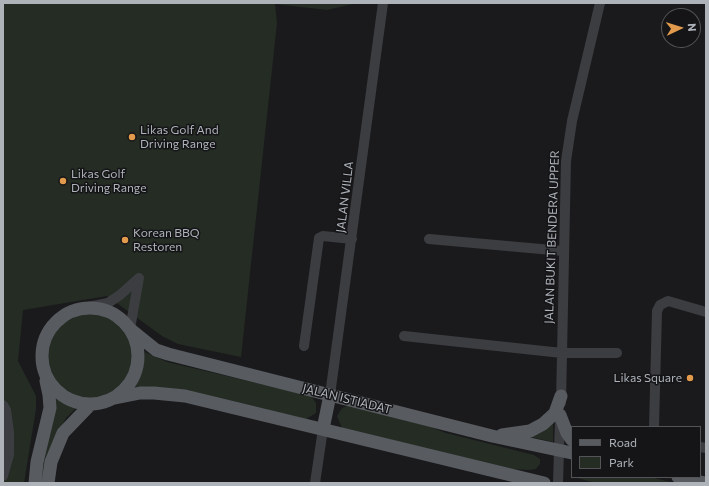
<!DOCTYPE html>
<style>
body{margin:0}
#map{position:relative;width:709px;height:486px;overflow:hidden;background:#1a1a1c;font-family:Commissioner,sans-serif}
canvas{display:block}
.frame{position:absolute;inset:0;border:4px solid #aeb3ba;pointer-events:none}
.legend{position:absolute;left:571px;top:426px;width:130px;height:52px;box-sizing:border-box;background:#151517;border:1px solid #525458;margin:0;padding:5px 7px;list-style:none;font-size:12px;color:#aeb3ba}
.legend li{display:flex;align-items:center;gap:8px;height:20px}
.legend b{width:20px;border:1px solid #525458}
.north{position:absolute;left:661px;top:8px;width:40px;height:40px;box-sizing:border-box;background:#151517;border:1px solid #525458;border-radius:50%;rotate:86deg;font-size:11px;font-weight:700;line-height:16px;text-align:center;color:#aeb3ba}
.north::after{content:'';display:block;margin:auto;width:14px;height:18px;background:#e29b4d;clip-path:polygon(50% 0,100% 100%,50% 72%,0 100%)}
</style>
<div id="map">
<canvas width="709" height="486"></canvas>
<div class="frame"></div>
<ul class="legend">
<li><b style="height:5px;background:#585b60"></b>Road</li>
<li><b style="height:11px;background:#242c24"></b>Park</li>
</ul>
<div class="north">N</div>
</div>
<script>
const ctx = document.querySelector('canvas').getContext('2d');
ctx.lineJoin = 'round';
function paint(path, color) {
  ctx.fillStyle = color;
  ctx.fill(path, 'evenodd');
}
function poly(rows) {
  const path = new Path2D();
  for (const r of rows) {
    if (r.length === 3) {
      path.moveTo(r[0] + r[2], r[1]);
      path.arc(r[0], r[1], r[2], 0, 2 * Math.PI);
      continue;
    }
    path.moveTo(r[0], r[1]);
    for (let i = 2; i < r.length; i += 2) path.lineTo(r[i], r[i + 1]);
  }
  return path;
}
function strokePath(path, color, width, dash) {
  ctx.strokeStyle = color;
  ctx.lineWidth = width;
  ctx.lineCap = dash ? 'butt' : 'round';
  ctx.setLineDash(dash || []);
  ctx.stroke(path);
}
function label(font, color, halo, rows, align = 'center') {
  ctx.font = font + ' Commissioner,sans-serif';
  ctx.lineWidth = 3;
  ctx.setLineDash([]);
  ctx.textBaseline = 'middle';
  ctx.strokeStyle = halo;
  ctx.fillStyle = color;
  for (const [text, x, y, turn = 0] of rows) {
    ctx.save();
    ctx.translate(x, y);
    ctx.rotate((+turn || 0) * Math.PI / 180);
    ctx.textAlign = isNaN(turn) ? turn : align;
    if (halo) ctx.strokeText(text, 0, 0);
    ctx.fillText(text, 0, 0);
    ctx.restore();
  }
}
paint(poly([
 [3,3,357,3,327,10,275,4,277,23,241,357,178,344,162,336,107,296,23,310,18,361,36,396,36,409,24,483,3,483],
 [91,357,43],
 [145,352,167,362,308,395,312,397,316,403,316,413,306,419,179,390,155,387,134,388,142,373],
 [55,396,76,408,66,418,57,433,46,458,43,483,39,483],
 [350,405,412,420,446,433,534,455,540,459,540,464,536,469,530,470,512,469,342,428,337,416,342,408],
 [553,418,553,442,521,435],
 [573,477,650,477,675,483,596,483]
]), '#242c24');
strokePath(poly([
 [429,239,563,251],
 [88,307,108,303,120,295,139,278],
 [130,329,139,278],
 [404,336,562,353,617,353],
 [304,346,319,238,323,236,352,239],
 [330,395,383,3],
 [561,403,566,161,572,121,600,3],
 [3,405,6,410,9,432,9,455,3,476],
 [654,427,657,311,660,305,668,301,706,312],
 [700,447,706,448],
 [315,483,323,429],
 [558,483,560,419]
]), '#3c3d41', 10);
strokePath(poly([
 [90,356,48],
 [130,329,156,350,168,354,492,436,572,453],
 [115,398,140,393,154,393,185,396,544,483],
 [560,415,567,433,572,440],
 [323,429,330,395],
 [502,435,530,431,543,424,555,413,561,396],
 [678,477,705,483],
 [35,483,37,462,50,408,49,395,46,381],
 [48,483,51,462,63,433,90,405]
]), '#585b60', 13);
for (const [x, y, r, color] of [
 [132,137,4,"#e29b4d"],
 [63,181,4,"#e29b4d"],
 [125,240,4,"#e29b4d"],
 [690,378,4,"#e29b4d"]
]) {
  const dot = new Path2D();
  dot.arc(x, y, r, 0, 2 * Math.PI);
  ctx.fillStyle = color;
  ctx.fill(dot);
  strokePath(dot, '#151517', 1.5);
}
label('12px', '#aeb3ba', '#151517', [
 ["Likas Golf And",140,130],
 ["Driving Range",140,144],
 ["Likas Golf",71,174],
 ["Driving Range",71,188],
 ["Korean BBQ",133,233],
 ["Restoren",133,247],
 ["Likas Square",682,378,"right"]
], 'left');
label('12px', '#aeb3ba', '#151517', [
 ["JALAN VILLA",345,197,-83],
 ["JALAN BUKIT BENDERA UPPER",552,237,-88],
 ["JALAN ISTIADAT",347,399,14]
]);
</script>
